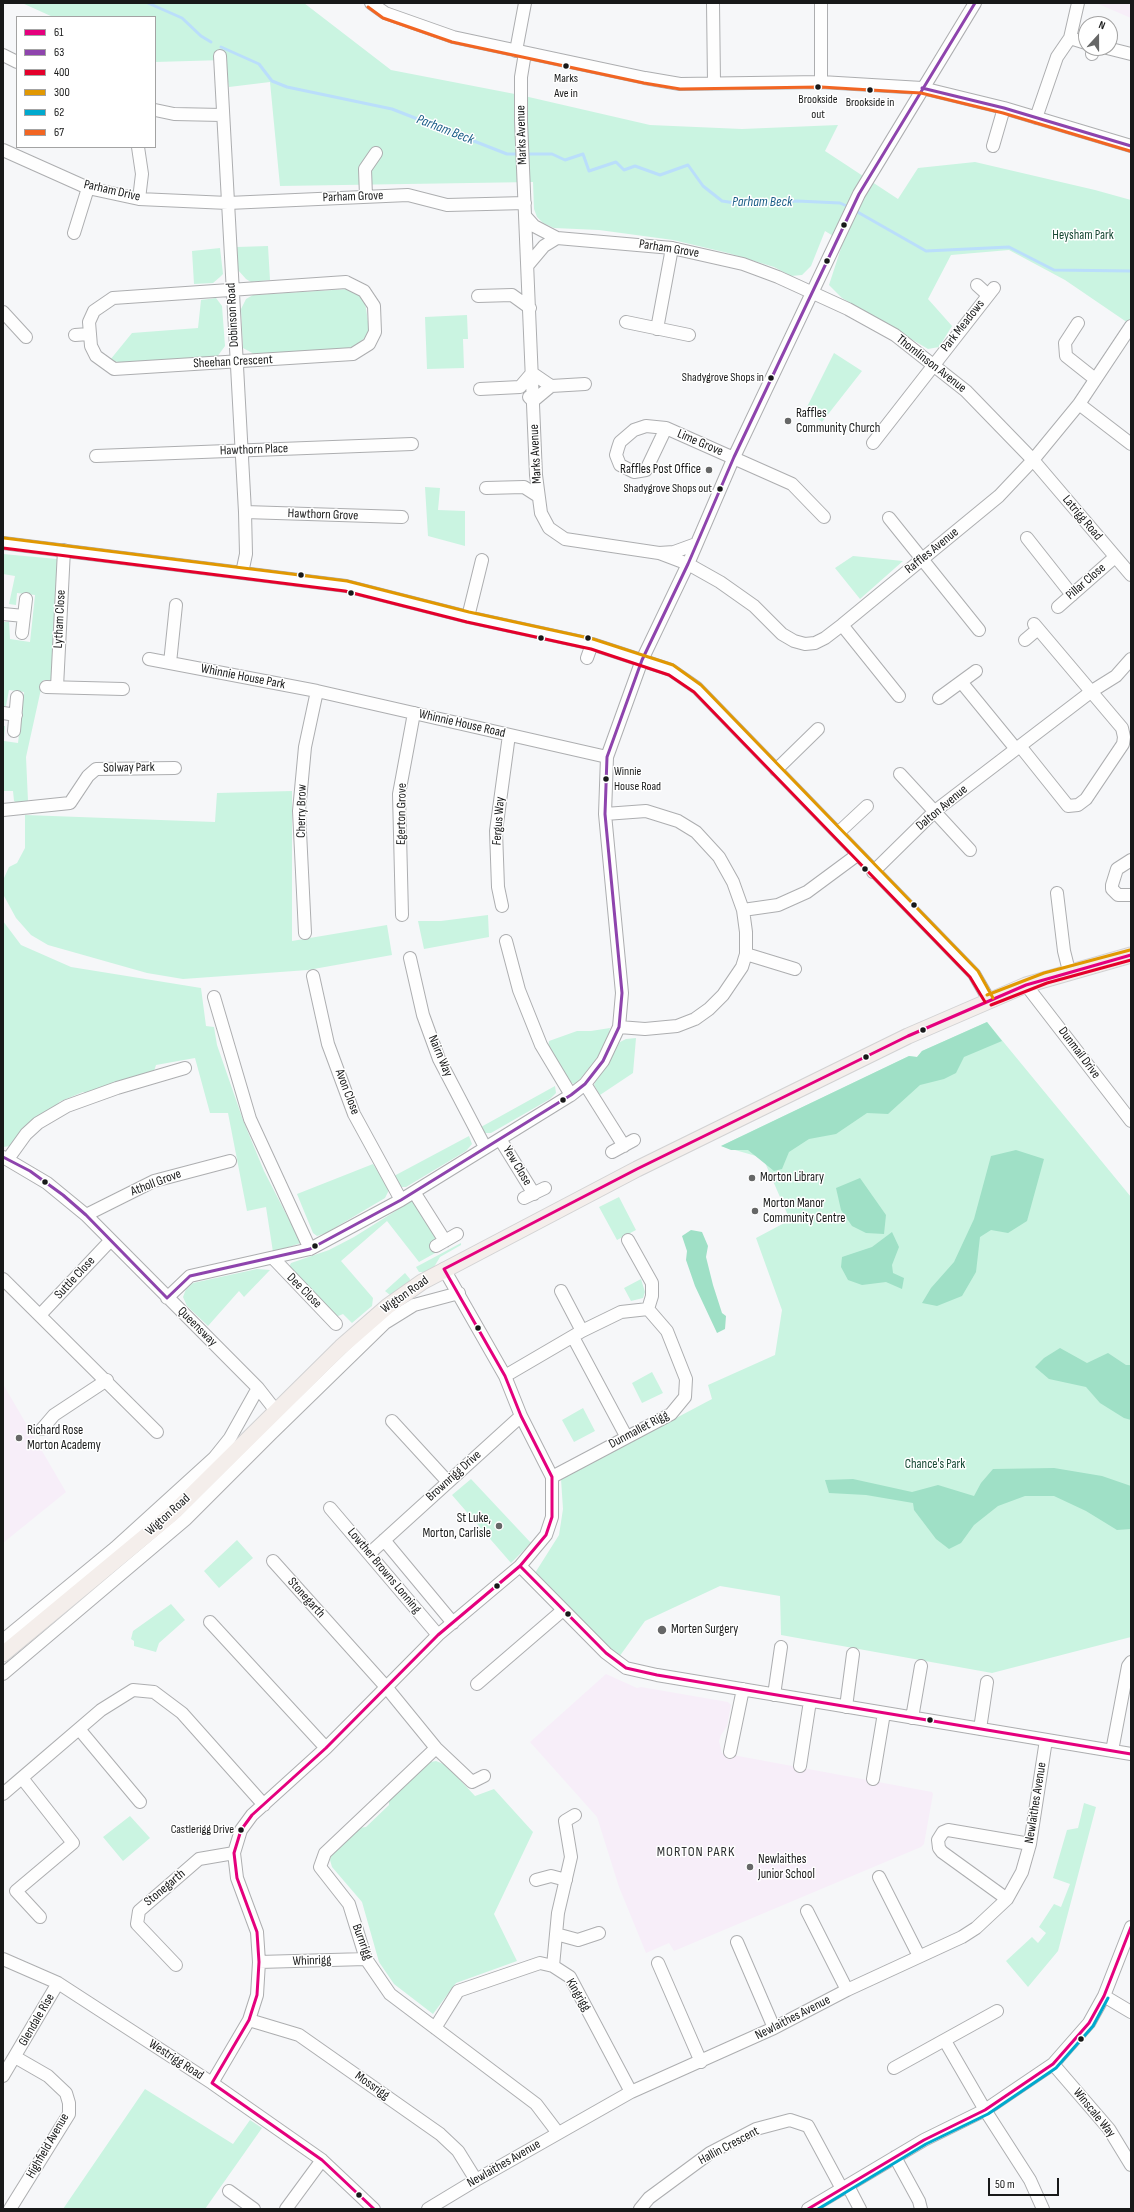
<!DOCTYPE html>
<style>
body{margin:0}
#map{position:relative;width:1134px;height:2212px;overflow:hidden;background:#f6f7f9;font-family:"Sofia Sans Condensed",sans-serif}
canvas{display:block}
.frame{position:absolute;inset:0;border:4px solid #181919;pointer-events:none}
.legend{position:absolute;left:16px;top:16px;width:140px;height:132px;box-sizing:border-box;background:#fff;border:1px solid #a3a3a3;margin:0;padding:5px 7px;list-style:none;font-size:12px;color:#181919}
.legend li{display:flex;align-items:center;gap:8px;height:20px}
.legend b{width:20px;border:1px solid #a3a3a3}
.north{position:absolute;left:1078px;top:16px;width:40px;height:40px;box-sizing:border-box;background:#fff;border:1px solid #a3a3a3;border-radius:50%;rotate:21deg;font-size:11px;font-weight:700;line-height:16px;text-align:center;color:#181919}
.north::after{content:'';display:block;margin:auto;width:14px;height:18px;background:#666767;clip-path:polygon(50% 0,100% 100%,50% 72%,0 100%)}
.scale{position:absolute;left:988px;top:2178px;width:71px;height:18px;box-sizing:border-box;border:2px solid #181919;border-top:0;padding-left:5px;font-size:12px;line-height:14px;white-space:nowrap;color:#181919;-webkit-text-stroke:3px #fff;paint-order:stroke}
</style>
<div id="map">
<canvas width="1134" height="2212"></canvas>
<div class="frame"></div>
<ul class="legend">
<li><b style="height:5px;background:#e5007d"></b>61</li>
<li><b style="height:5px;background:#8e44ad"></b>63</li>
<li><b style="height:5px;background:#e4002b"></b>400</li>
<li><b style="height:5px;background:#e19802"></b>300</li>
<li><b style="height:5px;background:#00a9ce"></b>62</li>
<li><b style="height:5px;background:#f26522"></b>67</li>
</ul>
<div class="north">N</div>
<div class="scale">50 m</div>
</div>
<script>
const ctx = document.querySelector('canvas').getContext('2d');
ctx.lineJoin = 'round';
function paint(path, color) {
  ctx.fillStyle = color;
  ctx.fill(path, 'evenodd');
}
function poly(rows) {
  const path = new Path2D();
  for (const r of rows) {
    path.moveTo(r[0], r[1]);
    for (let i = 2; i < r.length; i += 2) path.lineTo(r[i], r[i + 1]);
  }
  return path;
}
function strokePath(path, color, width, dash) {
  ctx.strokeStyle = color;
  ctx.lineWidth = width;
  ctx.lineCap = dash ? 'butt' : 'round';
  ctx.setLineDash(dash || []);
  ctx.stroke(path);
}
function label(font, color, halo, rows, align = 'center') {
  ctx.font = font + ' "Sofia Sans Condensed",sans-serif';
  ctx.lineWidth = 3;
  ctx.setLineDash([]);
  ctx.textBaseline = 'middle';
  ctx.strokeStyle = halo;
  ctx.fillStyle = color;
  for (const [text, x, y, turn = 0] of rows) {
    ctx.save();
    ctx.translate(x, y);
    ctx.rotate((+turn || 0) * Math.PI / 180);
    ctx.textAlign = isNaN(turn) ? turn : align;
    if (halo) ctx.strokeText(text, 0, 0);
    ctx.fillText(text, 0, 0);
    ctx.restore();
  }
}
paint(poly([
 [1096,3,1131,3,1131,18],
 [3,1384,66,1492,3,1543],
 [606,1674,637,1688,641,1687,728,1702,731,1705,727,1726,721,1735,719,1741,722,1753,932,1792,933,1794,924,1844,921,1847,674,1951,669,1943,646,1953,619,1887,597,1817,530,1742]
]), '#f7eef9');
paint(poly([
 [22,3,304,3,391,70,520,95,650,125,742,129,838,125,825,151,898,199,918,168,975,162,1095,190,1131,200,1131,325,1065,280,1009,250,951,255,928,299,952,326,939,347,928,349,842,298,829,285,843,242,825,231,811,266,802,275,791,276,774,267,728,253,673,240,599,230,554,228,543,223,537,217,534,209,533,182,280,186,270,82,229,87,224,60,155,62,155,17,53,17],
 [268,246,270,280,251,282,246,279,238,270,237,247],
 [220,248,223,274,220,277,213,283,194,284,192,251],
 [349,289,356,291,365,302,369,328,367,336,355,346,346,349,256,355,243,348,241,309,246,299,253,295],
 [216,298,222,306,225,346,217,357,122,363,110,360,132,333,198,328,201,300],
 [467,315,468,339,463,339,464,368,427,369,425,317],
 [834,353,862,371,822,422,806,409],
 [425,487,440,488,438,510,465,511,465,546,428,536],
 [3,554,57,559,51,680,43,680,26,757,28,801,18,804,14,801,13,791,3,791,3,726,5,726,4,741,18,743,24,692,9,690,6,706,3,707,3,626,4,622,9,622,10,639,30,642,35,595,17,593,16,605,9,604,15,576,3,574],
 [853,556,903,561,860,599,835,568],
 [292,791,292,941,387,925,392,955,308,970,183,979,147,973,48,945,31,935,16,918,4,896,4,878,9,867,17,863,25,848,25,815,215,822,217,793],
 [488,915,489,937,424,949,418,921,441,921],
 [3,921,21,945,71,967,201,988,206,1026,214,1027,217,1045,243,1120,264,1171,301,1243,273,1252,266,1207,247,1211,228,1113,210,1113,195,1058,156,1065,153,1074,88,1094,83,1092,59,1102,58,1106,11,1146,3,1147],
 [987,1022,1131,1197,1131,1637,992,1673,781,1635,780,1596,720,1586,645,1621,619,1657,535,1573,559,1535,563,1509,561,1479,712,1399,708,1385,775,1355,782,1310,756,1238,790,1220,763,1158,721,1146,909,1056,917,1057,922,1051],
 [610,1028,608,1038,600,1054,581,1078,574,1084,568,1081,548,1048,549,1041,577,1031,591,1031],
 [636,1038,633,1073,600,1095,594,1085,596,1080,620,1042,626,1039],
 [555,1086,556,1093,550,1099,491,1133,485,1133,481,1127],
 [469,1136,472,1144,466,1151,406,1187,400,1187,394,1176],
 [373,1164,388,1187,388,1192,385,1198,326,1233,317,1236,313,1233,297,1194],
 [619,1197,636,1230,617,1240,599,1207],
 [413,1200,437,1234,437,1252,419,1262,387,1221,341,1261,373,1298,372,1306,352,1323,343,1314,336,1317,289,1267,291,1263,329,1250,354,1237],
 [461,1243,461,1245,440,1257,434,1267,424,1272,419,1272,416,1267],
 [257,1269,270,1270,244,1297,239,1291,208,1326,187,1306,183,1297,186,1289,193,1283],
 [405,1273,410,1279,409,1283,390,1295,385,1291],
 [641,1279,645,1292,643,1298,631,1301,624,1288],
 [652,1372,663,1393,642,1403,632,1383],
 [583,1408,595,1431,574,1442,562,1420],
 [471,1479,531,1543,511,1563,452,1495],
 [237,1540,253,1558,219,1588,204,1571],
 [171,1604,185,1620,159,1643,156,1652,134,1646,134,1641,131,1639,133,1631],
 [436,1761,446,1765,475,1796,494,1789,533,1832,494,1914,517,1961,456,1983,433,2014,394,1984,379,1962,362,1902,332,1867,330,1860,331,1855,358,1828,366,1827,389,1805,389,1799,426,1763],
 [1084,1803,1096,1807,1058,1951,1028,1987,1006,1961,1032,1937,1038,1943,1046,1933,1039,1927,1054,1904,1061,1907,1070,1884,1053,1878,1067,1830,1078,1828],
 [130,1816,150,1838,123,1861,103,1837],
 [145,2089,233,2144,250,2120,262,2128,205,2209,63,2209]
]), '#caf4e1');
paint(poly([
 [987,1022,1002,1041,964,1057,956,1073,944,1079,920,1085,888,1114,867,1113,836,1134,809,1139,789,1152,782,1169,774,1171,748,1150,731,1150,721,1146,909,1056,917,1057,922,1051],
 [1016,1150,1044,1159,1027,1221,1008,1233,991,1230,980,1237,976,1272,962,1296,937,1306,922,1303,931,1288,954,1262,974,1219,991,1156],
 [860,1178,886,1215,884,1234,866,1233,852,1226,841,1210,836,1188],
 [691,1230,702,1232,708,1246,706,1257,713,1285,722,1313,726,1316,725,1329,717,1333,695,1286,686,1260,687,1251,682,1236],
 [892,1232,899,1247,892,1265,893,1273,904,1278,902,1289,886,1282,862,1285,848,1280,841,1267,842,1257,872,1247],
 [1060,1348,1087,1363,1108,1353,1126,1365,1131,1365,1131,1420,1124,1418,1100,1403,1086,1387,1049,1379,1035,1367,1044,1358],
 [1054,1468,1102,1476,1131,1486,1131,1529,1117,1530,1086,1511,1054,1496,1025,1496,998,1506,974,1525,961,1543,949,1549,936,1539,914,1510,913,1503,866,1495,829,1493,825,1480,853,1479,912,1492,938,1485,974,1496,981,1483,993,1469]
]), '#9fe0c6');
strokePath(poly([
 [148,3,182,18,201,36,211,42],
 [221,47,259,64,272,81,287,87,392,109,507,154,520,154],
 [525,154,552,154,565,160,583,154,589,171,616,162,624,170,635,166,660,175,688,165,703,186,722,201,748,205,797,201,840,203,849,207],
 [854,210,926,251,1009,247,1054,270,1131,271]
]), '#badefb', 3);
const minor = poly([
 [371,3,385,13,453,37,645,78,680,84,821,82,922,88,1004,108,1131,146],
 [713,3,714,83],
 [821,3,821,82],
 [1070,38,1086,43],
 [1107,48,1131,54],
 [516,51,525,3],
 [525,53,521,77,521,121,536,475,541,513,549,528,565,539,659,553,674,552,696,544],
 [1092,54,1094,48],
 [3,55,17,62],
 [220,56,245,512,246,554,242,573],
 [155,110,174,114,222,115],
 [1036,118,1057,57,1070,38,1078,3],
 [993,146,1004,108],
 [138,147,142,174,139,199],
 [3,150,88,188,139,199,228,203,408,195,447,205,525,203],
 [366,196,365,169,376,153],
 [526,217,534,226,557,238,672,248,743,264,778,277,848,309,895,335,966,391,1033,460,1131,575],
 [74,233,88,188],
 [528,265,544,246,557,238],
 [346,282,364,291,374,306,375,332,369,344,353,354,114,369,96,356,91,346,89,322,94,311,113,298,346,282],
 [977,285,988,295],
 [478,296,512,295,530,308],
 [3,312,26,337],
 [626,322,689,335],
 [1078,323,1065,343,1066,356,1095,379],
 [657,329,672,248],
 [75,335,89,334],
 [480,389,520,387,532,373,551,386],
 [529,397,533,401,551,386,585,384],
 [1079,404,1131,444],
 [666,428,646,470,634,472,620,465,616,455,618,448,620,442,634,430,646,426,666,428,792,484,824,517],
 [873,443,994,288],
 [96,456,412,444],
 [486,488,524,487,538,496],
 [245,512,402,517],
 [889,518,979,630],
 [1027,538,1072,595],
 [3,543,346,586,468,617,592,644,671,670,697,688,974,974,989,1000],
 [659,553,688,564,720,582,754,606,782,634,794,641,805,644,815,643,825,638,842,625,999,496,1033,460,1079,404,1131,326],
 [1058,607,1115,557],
 [3,614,24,616],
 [468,617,482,560],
 [842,625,899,696],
 [22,633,26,599],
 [1025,640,1038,629],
 [587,658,592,644],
 [149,659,317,691,607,757],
 [170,663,176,605],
 [962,683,1016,749,1092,691,1116,676,1131,659],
 [46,687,123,689],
 [57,687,64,550],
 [939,698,976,671],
 [3,713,16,715],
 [14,731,17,697],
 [1020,746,1068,806,1078,805,1086,799,1123,744,1124,737,1122,728,1034,624],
 [776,770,818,729],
 [900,774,970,850],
 [3,810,70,803,88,776,96,769,175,768],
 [605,814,646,811,678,821,696,832,719,857,733,882,743,910,746,932,746,954,742,967,723,995,709,1009,695,1019,677,1026,645,1029,619,1027],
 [838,833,867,806],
 [1131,860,1117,869,1112,885,1112,889,1118,895,1131,895],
 [873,872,935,811,1016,749],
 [1057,893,1064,951,1069,971],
 [502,906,498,887,496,831,509,735],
 [743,910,778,905,807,892,857,855],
 [402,915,399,794,414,713],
 [305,933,299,811,305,747,317,691],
 [506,941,519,990,541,1045,571,1095],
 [746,954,795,969],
 [410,958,423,1015,439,1059,485,1147],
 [313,976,328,1044,354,1114,401,1200],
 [1026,985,1131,1121],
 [214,997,250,1119,310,1249],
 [585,1084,624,1146],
 [500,1139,534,1194],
 [612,1152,634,1140],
 [3,1157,47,1183,86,1215,258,1388,276,1411],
 [8,1159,26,1134,38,1123,67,1106,117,1088,185,1068],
 [414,1192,445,1241],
 [524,1198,545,1188],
 [86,1215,154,1181,230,1161],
 [628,1240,652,1283,652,1296,648,1309],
 [436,1246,457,1234],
 [273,1258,336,1324],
 [3,1279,157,1432],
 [561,1291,582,1331],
 [167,1298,190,1276,310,1249,401,1200,571,1095,585,1084,603,1061,619,1027,622,993,605,814,607,757,642,660,688,564,734,457,859,194,975,3],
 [40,1315,110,1241],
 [573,1337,626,1436],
 [505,1376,582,1331,621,1312,648,1309,667,1331,686,1379,685,1397,671,1414,552,1477],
 [392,1421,448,1482],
 [42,1429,54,1415,107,1380],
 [330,1508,438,1635],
 [384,1540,453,1623],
 [370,1553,521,1416],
 [273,1561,387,1688,436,1748,472,1782,484,1776],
 [520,1566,606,1653,626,1668,657,1675,1131,1754],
 [210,1622,326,1748],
 [3,1640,115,1548,214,1458,230,1438,258,1388],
 [3,1674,185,1520,271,1434,385,1323,414,1305,459,1293],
 [477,1684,563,1610],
 [774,1695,781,1647],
 [846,1707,853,1654],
 [912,1718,921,1666],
 [79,1729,140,1802],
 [980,1729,987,1682],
 [436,1748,325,1853,320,1867,349,1904,366,1959,390,1994,536,2104,558,2133],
 [1112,1751,1128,1666,1131,1662],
 [730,1752,743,1689],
 [800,1766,810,1701],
 [22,1778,73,1843,16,1891,40,1917],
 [873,1779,884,1713],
 [3,1794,101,1710,133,1690,154,1692,182,1713,264,1805],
 [879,1877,919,1956],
 [536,1880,551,1876,566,1880],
 [1007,1899,942,1852,939,1848,938,1840,943,1832,948,1830,1030,1844],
 [807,1911,847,1990],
 [556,1934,578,1940,599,1933],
 [737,1942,774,2028],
 [3,1959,58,1983,212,2083,322,2160,374,2209],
 [259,1962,366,1959],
 [658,1963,701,2062],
 [176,1965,137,1924,139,1911,199,1859,234,1853],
 [553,1966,558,1913,571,1857,565,1821,575,1815],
 [1104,1996,1131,2012],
 [249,2020,299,2035,440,2134,458,2151,476,2180],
 [435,2028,458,1991,540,1963,553,1966,570,1977,631,2092],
 [945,2041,985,2110,1030,2180,1043,2209],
 [1053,2064,1109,2129,1131,2165],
 [894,2068,997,2011],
 [3,2076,58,1983],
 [212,2083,249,2020,257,1995,259,1962,257,1932,237,1878,234,1853,241,1830,252,1815,326,1748,438,1635,520,1566,546,1535,552,1517,552,1477,521,1416,505,1376,444,1269],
 [895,2157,919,2201,921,2209],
 [848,2186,860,2209],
 [229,2191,254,2209],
 [10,2209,69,2114,69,2103,66,2093,48,2076,15,2057],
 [286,2209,322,2160],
 [428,2209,476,2180,631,2092,774,2028,847,1990,962,1937,976,1928,1007,1899,1022,1872,1030,1844,1046,1740],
 [640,2209,649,2198,710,2153,756,2129,790,2120,808,2126,842,2189],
 [808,2209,924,2140,985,2110,1053,2064,1089,2023,1104,1996,1131,1927]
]);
const major = poly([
 [3,1654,172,1514,341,1347,388,1306,422,1282,637,1169,908,1036,1026,985,1131,955]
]);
strokePath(minor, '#adaeb0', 14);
strokePath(major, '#d2d2d3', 17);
strokePath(minor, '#fefefe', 12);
strokePath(major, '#f4eeeb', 15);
strokePath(poly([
 [444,1269,637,1169,908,1036,1026,985,1131,955],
 [520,1566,606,1653,626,1668,657,1675,1131,1754],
 [374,2209,322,2160,212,2083,249,2020,257,1995,259,1962,257,1932,237,1878,234,1853,241,1830,252,1815,326,1748,438,1635,520,1566,546,1535,552,1517,552,1477,521,1416,505,1376,444,1269],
 [808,2209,924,2140,985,2110,1053,2064,1089,2023,1104,1996,1131,1927]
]), '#e5007d', 3);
strokePath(poly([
 [922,88,1004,108,1131,146],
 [3,1157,30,1171,63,1195,86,1215,167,1298],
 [167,1298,190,1276,310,1249,401,1200,571,1095,585,1084,603,1061,619,1027,622,993,605,814,607,757,642,660,688,564,734,457,859,194,975,3]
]), '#8e44ad', 3);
strokePath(poly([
 [3,548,345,591,467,622,591,649,669,675,694,692,970,977,985,1002],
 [991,1005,1047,983,1131,960]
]), '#e4002b', 3);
strokePath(poly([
 [4,538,347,581,469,612,593,639,673,665,701,685,978,971,993,998],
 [987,995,1044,973,1130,950]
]), '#e19802', 3);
strokePath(poly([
 [818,2209,926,2144,988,2114,1056,2068,1093,2026,1108,1998]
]), '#00a9ce', 3);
strokePath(poly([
 [368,7,383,18,452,42,644,83,680,89,821,87,921,93,1003,113,1130,151]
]), '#f26522', 3);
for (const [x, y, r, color] of [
 [566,66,3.5,"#181919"],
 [818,87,3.5,"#181919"],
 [870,90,3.5,"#181919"],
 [844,225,3.5,"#181919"],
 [827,261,3.5,"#181919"],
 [771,378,3.5,"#181919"],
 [788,421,4,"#666767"],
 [709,470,4,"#666767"],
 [720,489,3.5,"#181919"],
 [301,575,3.5,"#181919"],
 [351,593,3.5,"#181919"],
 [541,638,3.5,"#181919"],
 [588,638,3.5,"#181919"],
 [606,779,3.5,"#181919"],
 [865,869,3.5,"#181919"],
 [914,905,3.5,"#181919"],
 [923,1030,3.5,"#181919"],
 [866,1057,3.5,"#181919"],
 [563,1100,3.5,"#181919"],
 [752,1178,4,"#666767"],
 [45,1182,3.5,"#181919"],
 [755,1211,4,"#666767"],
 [315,1246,3.5,"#181919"],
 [478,1328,3.5,"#181919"],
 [19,1438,4,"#666767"],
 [499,1526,4,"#666767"],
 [497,1586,3.5,"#181919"],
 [568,1614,3.5,"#181919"],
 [662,1630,5,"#666767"],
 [930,1720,3.5,"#181919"],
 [241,1830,3.5,"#181919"],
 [750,1867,4,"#666767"],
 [1081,2039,3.5,"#181919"],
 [359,2195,3.5,"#181919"]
]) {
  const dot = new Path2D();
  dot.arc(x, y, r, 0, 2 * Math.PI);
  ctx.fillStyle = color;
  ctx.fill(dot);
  strokePath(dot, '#fff', 1.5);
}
label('12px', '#181919', '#fff', [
 ["Marks",566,79],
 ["Ave in",566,94],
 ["Brookside",818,100],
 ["out",818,115],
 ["Brookside in",870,103],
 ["Shadygrove Shops in",764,378,"right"],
 ["Shadygrove Shops out",712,489,"right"],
 ["Winnie",614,772,"left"],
 ["House Road",614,787,"left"],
 ["Castlerigg Drive",234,1830,"right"]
]);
label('13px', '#181919', '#fff', [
 ["Marks Avenue",522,135,-92],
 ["Parham Drive",112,191,13],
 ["Parham Grove",353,197,-2],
 ["Parham Grove",669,249,9],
 ["Dobinson Road",233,315,-93],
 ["Park Meadows",963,326,-52],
 ["Sheehan Crescent",233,362,-3],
 ["Thomlinson Avenue",931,364,38],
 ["Lime Grove",700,443,23],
 ["Hawthorn Place",254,450,-2],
 ["Marks Avenue",536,454,-93],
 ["Hawthorn Grove",323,515,2],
 ["Latrigg Road",1082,518,50],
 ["Raffles Avenue",932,551,-39],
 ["Pillar Close",1086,582,-41],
 ["Lytham Close",60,619,-87],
 ["Whinnie House Park",243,677,11],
 ["Whinnie House Road",462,724,13],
 ["Solway Park",129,768,-1],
 ["Dalton Avenue",942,808,-40],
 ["Cherry Brow",302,811,-89],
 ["Egerton Grove",402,814,-89],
 ["Fergus Way",499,821,-86],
 ["Dunmail Drive",1079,1053,53],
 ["Nairn Way",440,1056,67],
 ["Avon Close",347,1092,69],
 ["Yew Close",517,1166,59],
 ["Atholl Grove",156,1183,-21],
 ["Suttle Close",75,1278,-47],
 ["Dee Close",304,1291,45],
 ["Wigton Road",405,1295,-35],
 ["Queensway",197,1327,45],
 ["Dunmallet Rigg",639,1430,-28],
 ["Brownrigg Drive",454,1476,-42],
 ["Wigton Road",168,1515,-42],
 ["Lowther Browns Lonning",384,1571,50],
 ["Stonegarth",306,1598,48],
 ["Newlaithes Avenue",1036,1803,-81],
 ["Stonegarth",165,1888,-40],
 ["Burnrigg",362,1942,70],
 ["Whinrigg",312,1961,-2],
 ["Kingrigg",578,1995,59],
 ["Newlaithes Avenue",793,2018,-27],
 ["Glendale Rise",37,2020,-60],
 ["Westrigg Road",176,2060,33],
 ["Mossrigg",372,2086,35],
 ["Winscale Way",1094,2113,51],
 ["Highfield Avenue",48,2146,-60],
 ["Hallin Crescent",729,2146,-28],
 ["Newlaithes Avenue",504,2164,-30]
]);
label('13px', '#164733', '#fff', [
 ["Heysham Park",1083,236],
 ["Chance's Park",935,1465]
]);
label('13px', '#181919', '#fff', [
 ["Raffles",796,414],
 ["Community Church",796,429],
 ["Raffles Post Office",701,470,"right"],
 ["Morton Library",760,1178],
 ["Morton Manor",763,1204],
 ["Community Centre",763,1219],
 ["Richard Rose",27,1431],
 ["Morton Academy",27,1446],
 ["St Luke,",491,1519,"right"],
 ["Morton, Carlisle",491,1534,"right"],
 ["Morten Surgery",671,1630],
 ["Newlaithes",758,1860],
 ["Junior School",758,1875]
], 'left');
label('italic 14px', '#1a5d87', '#fff', [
 ["Parham Beck",445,130,21],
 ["Parham Beck",762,202]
]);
ctx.letterSpacing = '1px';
label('14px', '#2d2f30', '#fff', [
 ["MORTON PARK",696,1852]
]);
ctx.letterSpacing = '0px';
</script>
